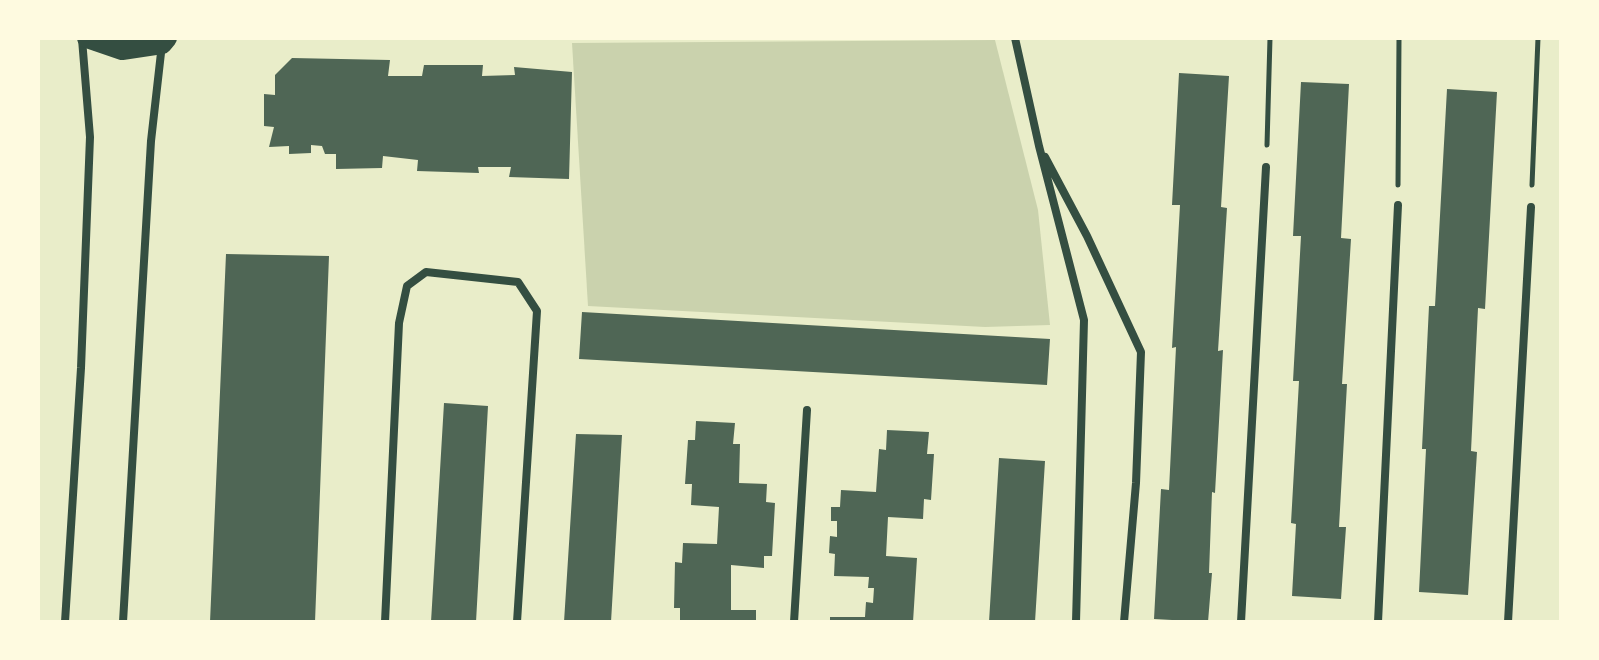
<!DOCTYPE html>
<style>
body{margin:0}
#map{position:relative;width:1599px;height:660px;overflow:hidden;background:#e9edc9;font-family:Rubik,sans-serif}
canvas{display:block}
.frame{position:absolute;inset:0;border:40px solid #fefae0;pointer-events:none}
</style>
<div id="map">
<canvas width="1599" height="660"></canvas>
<div class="frame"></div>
</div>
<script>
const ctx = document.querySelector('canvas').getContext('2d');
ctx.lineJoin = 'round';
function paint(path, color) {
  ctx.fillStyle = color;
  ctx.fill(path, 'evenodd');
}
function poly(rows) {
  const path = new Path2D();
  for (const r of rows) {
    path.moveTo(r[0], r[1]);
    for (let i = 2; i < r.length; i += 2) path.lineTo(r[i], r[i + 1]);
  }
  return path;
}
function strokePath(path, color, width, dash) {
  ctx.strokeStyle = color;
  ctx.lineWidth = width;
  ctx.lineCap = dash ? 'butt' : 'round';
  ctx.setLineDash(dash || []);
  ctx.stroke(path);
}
paint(poly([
 [995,40,1038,210,1050,325,985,327,588,306,572,43]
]), '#cad2ad');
paint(poly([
 [292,58,390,60,388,76,422,76,424,65,483,65,482,76,515,75,514,67,572,72,569,179,509,177,511,167,478,167,479,173,417,171,418,160,383,156,382,168,336,169,336,154,325,154,322,146,311,145,311,153,289,154,289,146,269,147,274,127,264,126,264,94,275,95,275,75],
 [1179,73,1229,76,1221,207,1227,208,1218,351,1223,350,1215,493,1212,492,1209,573,1212,573,1208,622,1154,619,1161,489,1169,490,1176,347,1172,348,1180,205,1172,205],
 [1301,82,1349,84,1341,238,1351,239,1342,384,1347,384,1339,527,1346,527,1341,599,1292,596,1296,524,1291,523,1299,381,1293,381,1301,236,1293,236],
 [1447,89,1497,92,1485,309,1478,308,1471,451,1477,452,1468,595,1419,592,1426,449,1422,449,1429,306,1435,306],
 [226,254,329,256,315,622,210,622],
 [582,312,1050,339,1047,385,579,359],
 [444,403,488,406,476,622,431,622],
 [696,421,735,423,733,444,740,444,739,483,767,484,766,502,775,503,772,556,764,556,764,568,731,565,731,610,756,610,756,622,680,622,680,608,674,608,675,562,682,563,683,543,717,544,719,507,691,505,692,484,685,484,688,440,695,440],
 [887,430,929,432,927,454,934,454,931,500,924,499,923,519,888,517,886,556,917,558,913,622,830,622,830,617,865,617,866,602,873,603,874,588,868,588,869,577,834,576,835,554,829,553,830,536,837,537,837,521,831,521,831,507,840,507,841,490,876,492,879,449,886,450],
 [576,434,622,435,611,622,564,622],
 [999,458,1045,461,1035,622,989,622]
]), '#4f6655');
strokePath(poly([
 [1267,145,1270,38],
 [1398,185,1399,38],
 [1532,185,1538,38]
]), '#344e41', 5);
strokePath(poly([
 [1015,38,1039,146,1084,320,1076,622],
 [1045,157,1087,236,1141,352,1136,483,1124,622],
 [65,622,81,368,90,137,82,39],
 [123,622,151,141,162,44],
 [385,622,399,323,407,286,426,272,518,282,537,311,517,622],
 [794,622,807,410],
 [1241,622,1266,167],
 [1378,622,1398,205],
 [1508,622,1531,207]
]), '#344e41', 8);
strokePath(poly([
 [87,38,122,50,162,44,167,38]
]), '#344e41', 20);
</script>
